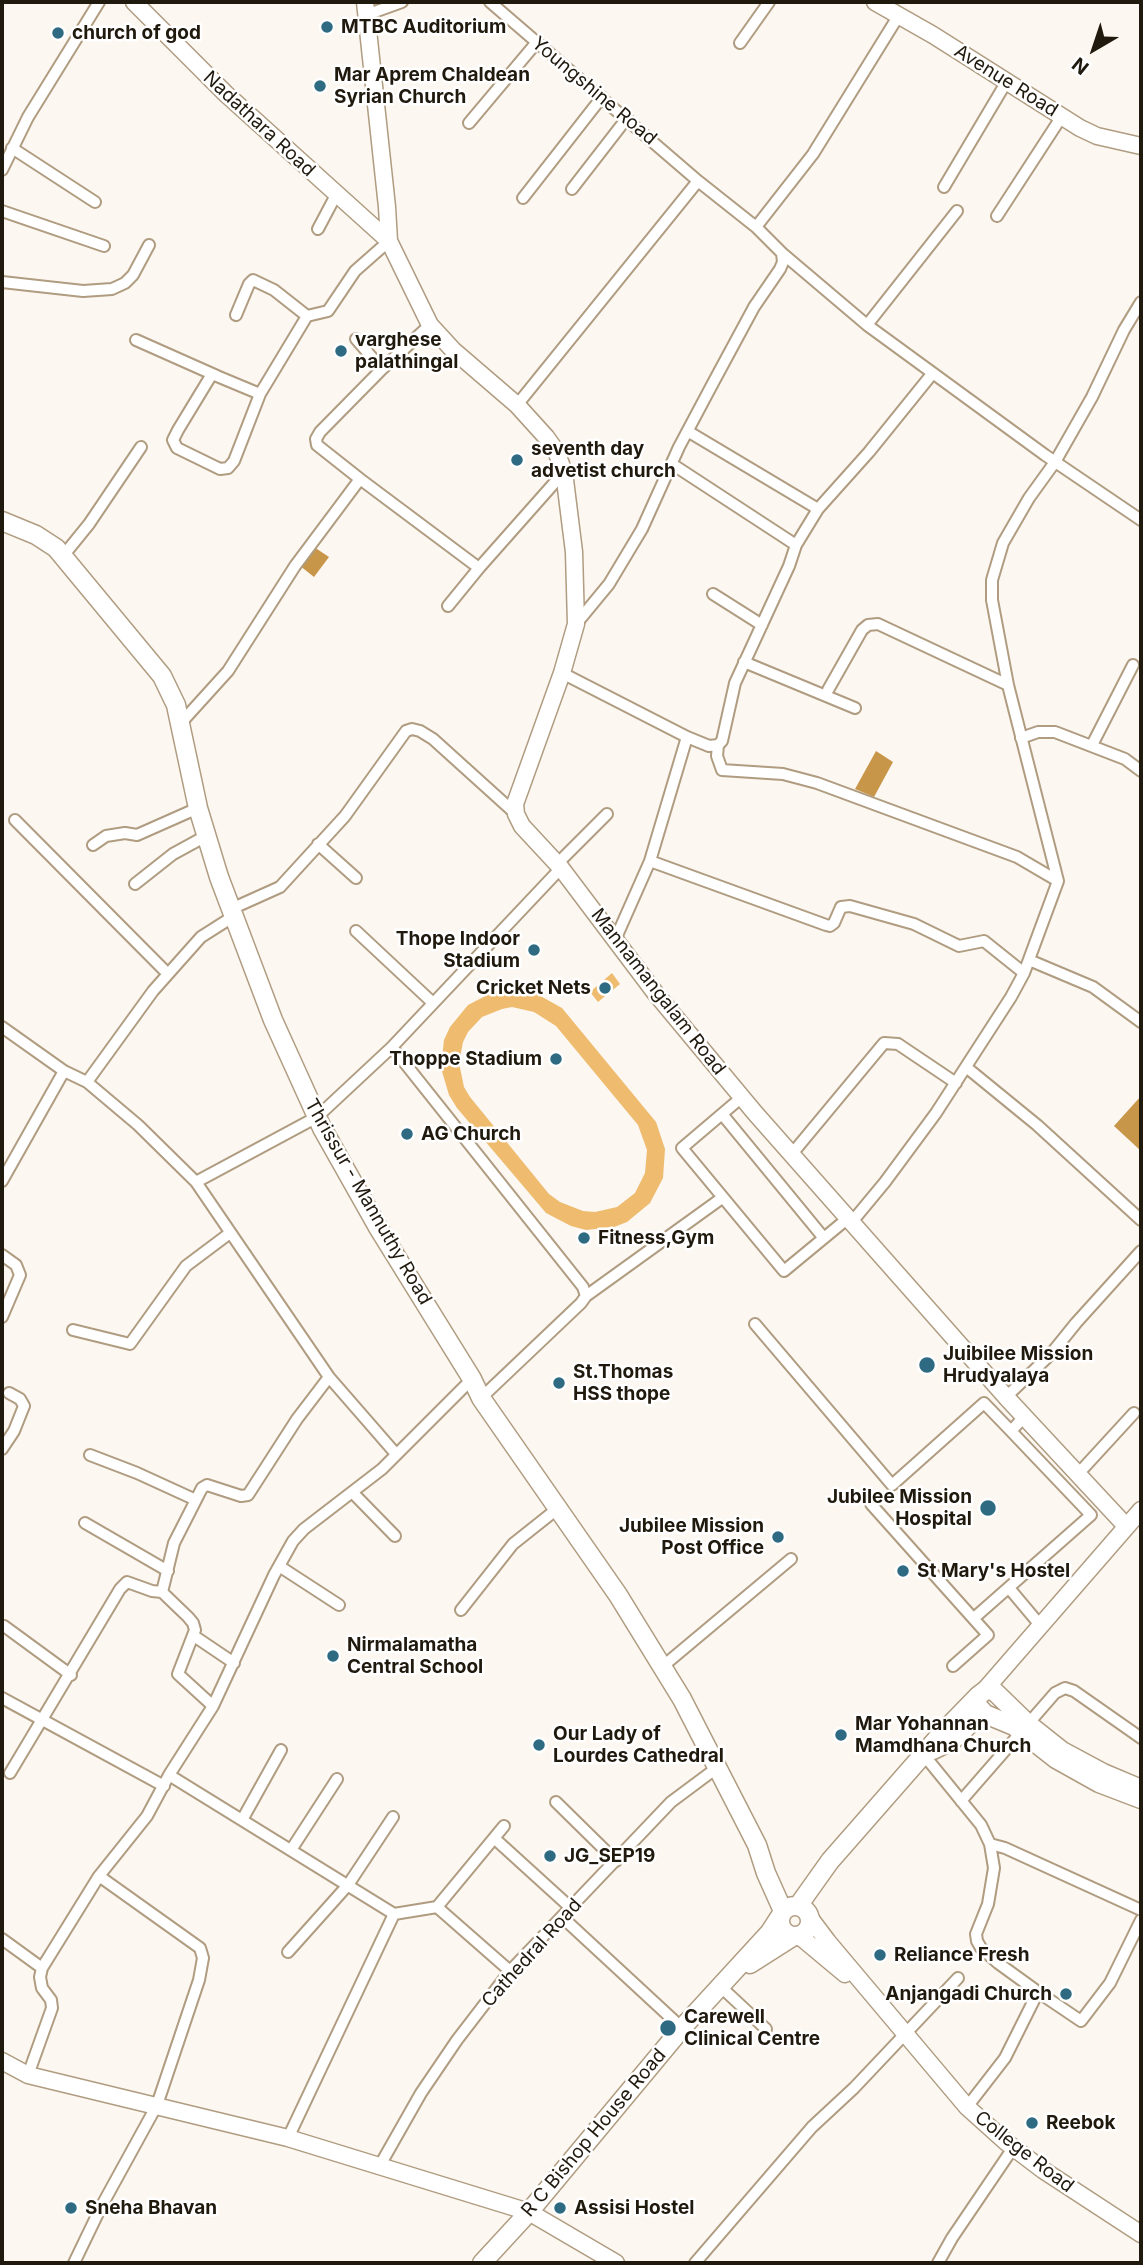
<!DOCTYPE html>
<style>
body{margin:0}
#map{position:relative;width:1143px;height:2265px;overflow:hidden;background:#fcf7f1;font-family:Inter,sans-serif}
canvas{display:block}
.frame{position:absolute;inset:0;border:4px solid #20190e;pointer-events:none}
.north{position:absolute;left:1059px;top:14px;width:70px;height:70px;-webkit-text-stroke:5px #fff;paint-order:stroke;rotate:219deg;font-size:19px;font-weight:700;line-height:28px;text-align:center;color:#20190e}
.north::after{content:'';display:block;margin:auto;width:24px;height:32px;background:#20190e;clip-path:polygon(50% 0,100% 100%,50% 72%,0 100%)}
</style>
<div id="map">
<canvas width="1143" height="2265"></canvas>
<div class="frame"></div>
<div class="north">N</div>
</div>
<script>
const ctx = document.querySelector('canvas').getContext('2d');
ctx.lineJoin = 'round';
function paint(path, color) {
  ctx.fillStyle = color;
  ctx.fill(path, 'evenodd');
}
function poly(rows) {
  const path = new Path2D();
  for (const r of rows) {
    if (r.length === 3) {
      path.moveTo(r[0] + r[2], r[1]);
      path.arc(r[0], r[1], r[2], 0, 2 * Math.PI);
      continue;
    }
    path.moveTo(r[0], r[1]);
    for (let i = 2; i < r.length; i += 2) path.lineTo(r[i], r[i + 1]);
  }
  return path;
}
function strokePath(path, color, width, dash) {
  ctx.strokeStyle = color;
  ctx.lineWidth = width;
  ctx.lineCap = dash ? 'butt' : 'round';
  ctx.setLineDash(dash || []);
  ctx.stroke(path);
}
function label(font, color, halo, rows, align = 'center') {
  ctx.font = font + ' Inter,sans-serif';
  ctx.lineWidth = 5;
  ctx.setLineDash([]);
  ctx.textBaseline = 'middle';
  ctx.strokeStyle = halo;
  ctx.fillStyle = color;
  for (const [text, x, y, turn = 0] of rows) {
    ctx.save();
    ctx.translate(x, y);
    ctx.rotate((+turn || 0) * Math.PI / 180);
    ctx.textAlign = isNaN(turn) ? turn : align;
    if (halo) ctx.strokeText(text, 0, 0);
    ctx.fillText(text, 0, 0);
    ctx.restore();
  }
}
paint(poly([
 [612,973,620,984,598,1002,590,992],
 [507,989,535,993,562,1008,656,1122,665,1149,663,1178,650,1203,627,1222,614,1227,586,1230,571,1226,546,1213,457,1108,449,1095,441,1068,444,1040,450,1027,468,1005,493,992],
 [512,1007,534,1012,556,1026,638,1125,647,1150,645,1173,635,1193,617,1207,595,1212,583,1211,560,1202,549,1194,470,1097,464,1087,459,1063,463,1042,468,1032,482,1017,502,1009]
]), '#eebb6f');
paint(poly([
 [314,547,329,557,314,577,299,565],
 [876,751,893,762,874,797,855,789],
 [1141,1096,1141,1151,1114,1126]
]), '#c89648');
const street = poly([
 [490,2,698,181,756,227,782,253,783,262,780,269,754,307,713,383,679,447,642,529,609,584,576,624],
 [366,15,402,2],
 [740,43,769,2],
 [469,123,537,42],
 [12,148,95,202],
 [2,170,28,117,99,2],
 [944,187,1007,81],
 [572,189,627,118],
 [523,198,602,97],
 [2,211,104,246],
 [997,216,1062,116],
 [756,227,813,154,899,15],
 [318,229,336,195],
 [782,253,867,325,1045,455,1141,520],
 [2,282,83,291,112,289,125,283,133,275,149,245],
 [236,315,249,284,253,280,274,290,307,316],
 [867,325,957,211],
 [356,339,382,369],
 [136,340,217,376],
 [260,394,212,374,178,430,173,440,177,448,220,469,228,468,234,461,260,394,307,316,328,311,355,271,389,241],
 [517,405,698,181],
 [689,432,818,509],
 [672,464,796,545],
 [360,479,317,445,316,439,320,432,382,369,430,325],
 [63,556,89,524,141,447],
 [713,594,762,625],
 [448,606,479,568],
 [744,662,855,708],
 [562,673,687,737,650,861,615,940],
 [828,690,862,630,868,625,878,624,1008,685],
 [180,724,228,671,295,566,360,479,479,568,564,472],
 [687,737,709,746,718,745,722,741,735,683,789,566,796,545,818,509,869,452,932,374],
 [1021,738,1038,732,1055,732,1125,759,1141,771],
 [718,745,717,756,722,770,783,774,817,783,1017,857,1058,881],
 [1092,745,1133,665],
 [15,820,168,974],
 [318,844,356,878],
 [93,845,106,836,125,833,137,835,198,808],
 [650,861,826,925,830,926,834,923,841,907,850,906,914,924,959,946,984,941,1024,973],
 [557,864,607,814],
 [135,884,173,854,206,836],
 [231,909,280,887,345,816,406,731,412,729,420,731,433,739,516,814],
 [356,931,433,1003],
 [1029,960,1093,987,1141,1022],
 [2,1027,64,1071,87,1082,138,1125,196,1182,329,1377,396,1454],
 [392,1047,583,1287,586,1296,581,1303,481,1398],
 [966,1067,1037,1125,1141,1220],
 [87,1082,153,991,201,937,234,916],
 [742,1097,682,1148,784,1271,847,1219],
 [722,1114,823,1237],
 [791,1155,884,1043,898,1044,956,1083],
 [2,1181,64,1071],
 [196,1182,317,1117,392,1047,561,868],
 [851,1223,885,1182,936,1113,1011,997,1024,973,1058,881,1008,685,992,600,992,580,1003,543,1029,498,1055,462,1092,397,1124,330,1141,302],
 [2,1255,16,1265,20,1275,2,1317],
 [586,1296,722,1198],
 [755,1324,892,1485,984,1403,1011,1431],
 [73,1330,130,1344,186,1266,230,1233],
 [1006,1397,1051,1354,1076,1323,1141,1251],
 [2,1449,14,1431,24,1406,20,1399,9,1393],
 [90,1455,137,1473,196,1500],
 [1078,1474,1134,1413],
 [352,1492,395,1536],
 [871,1504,988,1635,953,1666],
 [85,1523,168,1571],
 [279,1566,339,1605],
 [1009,1588,1040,1625],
 [162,1592,188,1617,193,1623,195,1630,178,1674,213,1706],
 [461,1610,513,1544,557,1509],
 [974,1618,1091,1515,1011,1431,1024,1417],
 [4,1626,71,1675],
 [194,1636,234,1663],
 [662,1667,791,1559],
 [2,1698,164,1786],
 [1028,1724,1055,1693,1065,1688,1074,1691,1141,1738],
 [924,1755,981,1825,990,1844,1005,1848,1141,1910],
 [10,1773,120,1589,127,1582,152,1591,162,1592,174,1543,202,1488,207,1485,241,1496,248,1495,297,1419,329,1377],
 [169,1775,394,1914,437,1907,504,1826],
 [961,1801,1022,1731],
 [556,1802,616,1861],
 [242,1820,281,1750],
 [494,1838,571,1908],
 [291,1850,337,1779],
 [437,1907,510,1971],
 [562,1917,682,2028],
 [2,1939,42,1968],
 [288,1952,348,1885,393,1817],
 [721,1987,766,2029],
 [1038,1992,1081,2021,1110,1983,1141,1920],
 [28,2075,52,2008,51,2000,42,1988,40,1977,42,1968,99,1876,147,1816,169,1775,213,1706,274,1575,293,1541,304,1529,382,1469,472,1379],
 [967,2107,1005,2058,1038,1992,998,1963,981,1948,977,1941,976,1934,988,1904,994,1868,990,1844],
 [288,2138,394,1914],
 [379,2167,421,2093,457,2040,510,1971,671,1802,718,1767],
 [74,2263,101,2207,157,2105,199,1980,203,1958,200,1948,99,1876],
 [695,2263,812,2127,854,2088,958,1978],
 [938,2263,952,2238,1013,2148]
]);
const secondary = poly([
 [134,2,226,94,389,241],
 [365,2,387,207,389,241,430,325,453,350,517,405,546,437,556,451,564,472,574,552,576,624,562,673,515,804,516,814,522,826,561,868,656,994,755,1113,1006,1397,1126,1526],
 [875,2,933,35,1080,128,1097,136,1141,146],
 [983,1692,1141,1510],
 [810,1918,828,1942,967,2107,1006,2142,1043,2170,1141,2234],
 [796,1936,803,1939,845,1974],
 [2,2061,28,2075,288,2138,529,2212,616,2263]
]);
const primary = poly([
 [2,521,36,535,56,548,162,676,176,705,198,808,219,877,273,1020,322,1128,379,1229,472,1379,481,1398,618,1595,682,1699,757,1845,766,1873,783,1911],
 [933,1750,953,1740,975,1719,985,1714],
 [1141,1789,1103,1773,1062,1751,1028,1724,994,1691,986,1690,978,1696,977,1705,985,1714,1014,1726,1056,1759,1099,1783,1141,1799],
 [795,1921,15],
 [798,1906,830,1861,943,1732,978,1696],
 [750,1964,794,1936],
 [482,2263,529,2212,682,2028,770,1932,781,1915]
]);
strokePath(street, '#b09c80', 14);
strokePath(secondary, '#b09c80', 19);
strokePath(primary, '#b09c80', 21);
strokePath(street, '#fff', 10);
strokePath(secondary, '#fff', 16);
strokePath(primary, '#fff', 18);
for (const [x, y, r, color] of [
 [327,27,7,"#2e6b82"],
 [58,33,7,"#2e6b82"],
 [320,86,7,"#2e6b82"],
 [341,351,7,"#2e6b82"],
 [517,460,7,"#2e6b82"],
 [534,950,7,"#2e6b82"],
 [605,988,7,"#2e6b82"],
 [556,1059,7,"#2e6b82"],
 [407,1134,7,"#2e6b82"],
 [584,1238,7,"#2e6b82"],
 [927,1365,9,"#2e6b82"],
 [559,1383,7,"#2e6b82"],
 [988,1508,9,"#2e6b82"],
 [778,1537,7,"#2e6b82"],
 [903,1571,7,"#2e6b82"],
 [333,1656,7,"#2e6b82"],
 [841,1735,7,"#2e6b82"],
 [539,1745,7,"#2e6b82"],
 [550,1856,7,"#2e6b82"],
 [880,1955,7,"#2e6b82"],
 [1066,1994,7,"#2e6b82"],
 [668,2028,9,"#2e6b82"],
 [1032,2123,7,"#2e6b82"],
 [71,2208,7,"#2e6b82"],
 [560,2208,7,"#2e6b82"]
]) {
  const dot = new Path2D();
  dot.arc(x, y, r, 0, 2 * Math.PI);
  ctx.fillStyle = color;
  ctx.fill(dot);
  strokePath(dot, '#fff', 2.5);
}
label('bold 19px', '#20190e', '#fff', [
 ["MTBC Auditorium",341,27],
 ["church of god",72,33],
 ["Mar Aprem Chaldean",334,75],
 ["Syrian Church",334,97],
 ["varghese",355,340],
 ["palathingal",355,362],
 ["seventh day",531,449],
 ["advetist church",531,471],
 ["Thope Indoor",520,939,"right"],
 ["Stadium",520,961,"right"],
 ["Cricket Nets",591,988,"right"],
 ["Thoppe Stadium",542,1059,"right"],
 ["AG Church",421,1134],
 ["Fitness,Gym",598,1238],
 ["Juibilee Mission",943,1354],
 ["Hrudyalaya",943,1376],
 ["St.Thomas",573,1372],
 ["HSS thope",573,1394],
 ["Jubilee Mission",972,1497,"right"],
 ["Hospital",972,1519,"right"],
 ["Jubilee Mission",764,1526,"right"],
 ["Post Office",764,1548,"right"],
 ["St Mary's Hostel",917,1571],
 ["Nirmalamatha",347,1645],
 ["Central School",347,1667],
 ["Mar Yohannan",855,1724],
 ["Mamdhana Church",855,1746],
 ["Our Lady of",553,1734],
 ["Lourdes Cathedral",553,1756],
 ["JG_SEP19",564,1856],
 ["Reliance Fresh",894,1955],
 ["Anjangadi Church",1052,1994,"right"],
 ["Carewell",684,2017],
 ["Clinical Centre",684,2039],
 ["Reebok",1046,2123],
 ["Sneha Bhavan",85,2208],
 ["Assisi Hostel",574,2208]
], 'left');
label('19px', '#20190e', '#fff', [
 ["Avenue Road",1006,81,32],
 ["Youngshine Road",594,91,40],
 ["Nadathara Road",259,124,43],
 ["Mannamangalam Road",658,992,52],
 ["Thrissur - Mannuthy Road",368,1202,60],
 ["Cathedral Road",532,1953,-48],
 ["R C Bishop House Road",594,2133,-50],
 ["College Road",1024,2152,38]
]);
</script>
